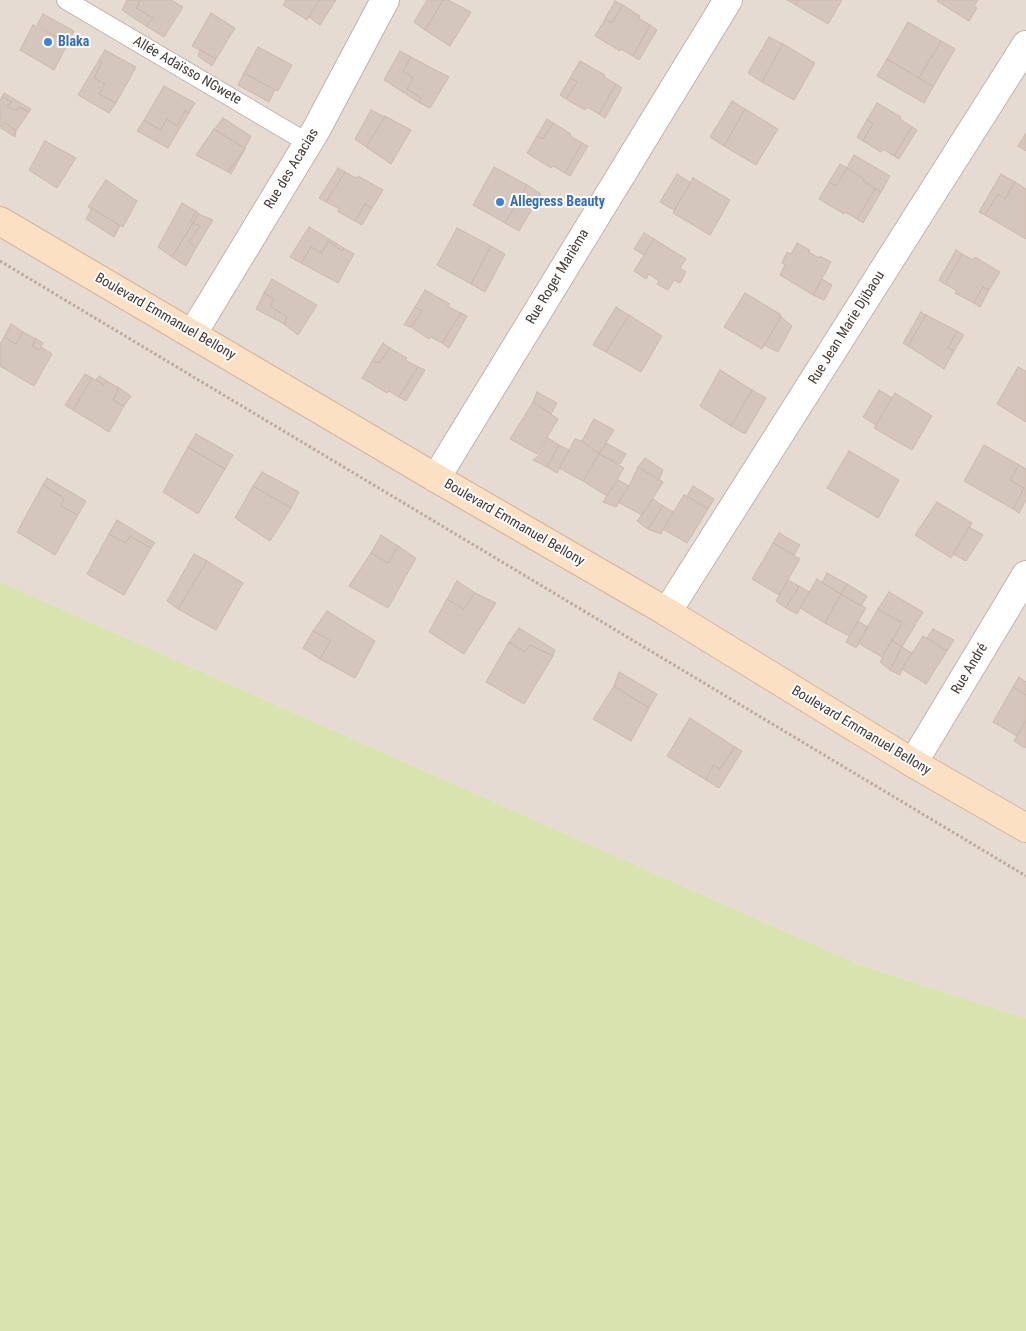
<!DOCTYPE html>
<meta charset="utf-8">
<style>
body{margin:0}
canvas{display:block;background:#f1eae4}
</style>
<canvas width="1026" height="1331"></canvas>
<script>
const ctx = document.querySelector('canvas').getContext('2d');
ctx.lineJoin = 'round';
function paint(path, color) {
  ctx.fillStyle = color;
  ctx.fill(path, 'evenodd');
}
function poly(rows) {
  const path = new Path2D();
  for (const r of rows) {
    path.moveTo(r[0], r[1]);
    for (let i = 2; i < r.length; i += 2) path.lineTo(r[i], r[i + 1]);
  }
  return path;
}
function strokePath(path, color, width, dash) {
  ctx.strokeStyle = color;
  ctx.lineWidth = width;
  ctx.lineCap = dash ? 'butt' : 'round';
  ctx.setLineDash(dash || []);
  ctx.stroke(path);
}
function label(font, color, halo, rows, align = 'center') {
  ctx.font = font + ' "Roboto Condensed",sans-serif';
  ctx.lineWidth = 4;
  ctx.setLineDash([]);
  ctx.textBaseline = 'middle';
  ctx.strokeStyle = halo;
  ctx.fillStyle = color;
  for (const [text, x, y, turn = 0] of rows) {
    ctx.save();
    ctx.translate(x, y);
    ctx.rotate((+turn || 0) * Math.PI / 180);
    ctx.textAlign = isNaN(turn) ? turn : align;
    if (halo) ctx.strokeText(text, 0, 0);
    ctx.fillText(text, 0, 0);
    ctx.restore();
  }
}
paint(poly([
 [0,0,1026,0,1026,1018,860,965,0,582]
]), '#e5dbd3');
paint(poly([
 [0,582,860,965,1026,1018,1026,1331,0,1331]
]), '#d8e3af');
const building = poly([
 [127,0,140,1,136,8,153,18,146,26,122,10,127,0],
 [138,0,171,0,183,7,164,37,146,26,153,18,136,8,140,1,138,0],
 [286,0,319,0,307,20,283,5,286,0],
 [319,0,336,0,320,25,309,17,319,0],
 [427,0,443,0,425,30,414,22,427,0],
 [443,0,448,0,471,12,450,46,425,30,443,0],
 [787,0,799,0,796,5,787,0],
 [799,0,842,0,828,24,796,5,799,0],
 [938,0,978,0,974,6,977,8,969,21,937,1,938,0],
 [615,1,623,5,612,23,605,19,615,1],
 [623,5,640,16,639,18,650,25,633,56,621,49,620,51,595,36,605,19,612,23,623,5],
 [211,13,235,28,216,59,192,46,211,13],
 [43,14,74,31,68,43,37,25,43,14],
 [908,22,941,41,919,78,887,59,908,22],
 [33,25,68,43,54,70,20,50,33,25],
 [650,25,657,30,639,60,633,56,650,25],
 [769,37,783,44,762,82,748,73,769,37],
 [941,41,955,49,933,87,919,78,941,41],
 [783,44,815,63,794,100,762,82,783,44],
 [258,47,292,65,278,91,275,90,244,73,258,47],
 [105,50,136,67,116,103,99,94,105,84,94,78,102,62,99,60,105,50],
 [200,50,216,59,212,66,198,56,200,50],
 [400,51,411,57,403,71,413,78,407,89,421,98,420,103,384,80,400,51],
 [411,57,449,77,430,108,420,103,421,98,407,89,413,78,403,71,411,57],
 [887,59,933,87,924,103,877,76,887,59],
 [99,60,102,62,94,78,105,84,99,94,116,103,109,113,78,95,99,60],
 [580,61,605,75,604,77,616,84,599,114,587,107,585,110,566,99,577,82,570,78,580,61],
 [244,73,275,90,269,102,238,85,244,73],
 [570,78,577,82,566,99,560,95,570,78],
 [616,84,622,88,605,118,599,114,616,84],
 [164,86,195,103,189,113,185,111,177,126,167,119,160,130,144,120,164,86],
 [4,93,31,109,29,112,19,107,17,111,7,106,12,102,2,97,4,93],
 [2,97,12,102,7,106,17,111,19,107,29,112,16,131,5,122,0,127,0,100,2,97],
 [732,101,745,109,724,146,710,137,732,101],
 [877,103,901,117,900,119,912,127,894,156,883,149,881,152,863,141,873,124,867,120,877,103],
 [745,109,778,129,756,165,724,146,745,109],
 [371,110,385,117,366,147,355,139,371,110],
 [185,111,189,113,168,148,137,131,144,120,160,130,167,119,177,126,185,111],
 [385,116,411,130,391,164,366,147,385,116],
 [223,118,251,136,245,148,214,130,223,118],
 [547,119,553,123,543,139,537,136,547,119],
 [867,120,873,124,863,141,857,137,867,120],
 [5,122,16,131,15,137,1,128,5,122],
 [553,123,571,134,570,136,582,143,565,173,553,166,551,168,527,153,537,136,543,139,553,123],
 [912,127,917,130,899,159,894,156,912,127],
 [214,129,245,148,228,172,196,155,214,129],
 [1026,133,1026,151,1018,146,1026,133],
 [45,141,76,158,57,188,29,170,45,141],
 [582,143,588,146,570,176,565,173,582,143],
 [245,148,245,149,231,174,228,172,245,148],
 [854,155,890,176,881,192,863,181,864,179,847,168,854,155],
 [840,164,847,168,836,186,829,182,840,164],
 [494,167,527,185,505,223,473,205,494,167],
 [338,168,345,172,326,202,319,198,338,168],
 [847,168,864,179,863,181,875,189,857,219,845,212,844,214,819,199,829,182,836,186,847,168],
 [345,172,356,178,358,176,383,190,372,208,365,204,355,221,337,211,340,209,326,202,345,172],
 [677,174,691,183,674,210,660,202,677,174],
 [1001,174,1015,182,1005,199,998,194,985,215,979,212,1001,174],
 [693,178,730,200,710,235,673,213,693,178],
 [106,180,137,201,123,227,88,207,106,180],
 [1015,182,1026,189,1026,239,985,215,998,194,1005,199,1015,182],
 [527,185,541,194,519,231,505,223,527,185],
 [875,189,881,192,863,223,857,219,875,189],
 [182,203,196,211,190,222,193,223,172,257,158,247,182,203],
 [365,204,372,208,362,225,355,221,365,204],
 [92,208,120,226,114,237,86,219,92,208],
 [196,211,199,214,193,223,190,222,196,211],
 [199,214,213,220,196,248,189,242,200,226,193,223,199,214],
 [193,223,200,226,189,242,196,248,186,266,172,257,193,223],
 [309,227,344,248,342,251,328,241,322,253,311,247,301,263,290,257,309,227],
 [457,228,491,246,471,284,437,265,457,228],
 [644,233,654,239,644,255,634,249,644,233],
 [654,239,686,259,680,268,686,272,680,283,674,280,668,290,657,284,659,281,649,274,646,279,634,271,654,239],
 [328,241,342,251,344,248,354,254,338,283,301,263,311,247,322,253,328,241],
 [797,243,810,250,809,252,819,258,820,256,831,262,813,295,780,275,785,265,782,263,787,252,791,254,797,243],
 [491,246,505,254,485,292,471,284,491,246],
 [956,250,962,254,945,284,939,280,956,250],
 [962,254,973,260,975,257,1000,272,989,290,983,287,974,303,955,293,957,291,945,284,962,254],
 [272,279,317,305,298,335,284,324,287,317,270,306,274,299,264,293,272,279],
 [822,279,832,285,824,300,813,295,822,279],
 [983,287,989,290,980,307,974,303,983,287],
 [425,290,450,304,447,306,461,313,442,343,431,337,429,339,411,327,422,311,415,307,425,290],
 [264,293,274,299,270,306,287,317,284,324,256,309,264,293],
 [745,293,780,314,781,317,762,349,724,327,745,293],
 [415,307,422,311,411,327,404,325,415,307],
 [616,307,629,315,606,352,593,345,616,307],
 [921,312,926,315,908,346,903,343,921,312],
 [461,313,467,316,449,348,442,343,461,313],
 [629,315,662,336,641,372,606,352,629,315],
 [926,315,957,331,948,348,954,351,944,369,908,346,926,315],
 [781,317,792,326,778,352,764,345,781,317],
 [11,324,23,332,16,344,4,337,11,324],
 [957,331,964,335,954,351,948,348,957,331],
 [23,332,36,339,32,346,39,350,41,347,52,354,34,386,0,366,0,344,4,337,16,344,23,332],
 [36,339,43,343,39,350,32,346,36,339],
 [383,343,390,348,379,363,372,361,383,343],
 [390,348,407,358,405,360,418,367,399,397,389,391,387,393,362,378,372,361,379,363,390,348],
 [418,367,425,370,406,401,399,397,418,367],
 [1018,367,1026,371,1026,422,997,404,1018,367],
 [720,370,752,390,731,426,700,406,720,370],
 [85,374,92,378,73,410,65,405,85,374],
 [99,376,107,381,104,385,96,380,99,376],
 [92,378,104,385,107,381,119,388,113,400,124,406,109,432,73,410,92,378],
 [119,388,131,396,124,406,113,400,119,388],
 [752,390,766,398,745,434,731,426,752,390],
 [879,390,892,398,876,425,863,417,879,390],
 [537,392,557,403,551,414,533,402,537,392],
 [895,393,932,416,912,450,874,428,895,393],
 [533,402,558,419,537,454,510,439,533,402],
 [594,419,614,430,599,454,582,441,594,419],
 [196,434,233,455,225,469,188,447,196,434],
 [548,438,559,445,547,467,533,460,538,456,548,438],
 [575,439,582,441,599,454,583,481,559,468,575,439],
 [606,443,626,454,620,464,599,454,606,443],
 [559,445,569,450,557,473,547,467,559,445],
 [984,445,1019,465,1010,480,1024,488,1013,509,964,481,984,445],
 [188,447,225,469,198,514,163,492,188,447],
 [849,451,899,480,878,518,827,488,849,451],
 [599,454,624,468,607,496,583,481,599,454],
 [645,458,663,470,659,480,638,467,645,458],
 [1019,465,1026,469,1026,500,1019,513,1013,509,1024,488,1010,480,1019,465],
 [638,467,663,482,642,515,618,502,629,486,638,467],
 [262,472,299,492,291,508,253,486,262,472],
 [47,478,86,501,78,515,61,506,64,498,43,485,47,478],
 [618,480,629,486,616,507,603,502,618,480],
 [43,485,64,498,61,506,78,515,55,555,17,532,43,485],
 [253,486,291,508,270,541,235,518,253,486],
 [693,486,714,499,708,509,687,496,693,486],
 [684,495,708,509,687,543,663,529,684,495],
 [653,499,663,506,648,529,637,521,653,499],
 [937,502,972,523,951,558,915,535,937,502],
 [663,506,673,512,661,534,648,529,663,506],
 [117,520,155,543,151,548,130,536,126,543,109,534,117,520],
 [969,527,983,535,966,561,953,554,969,527],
 [779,533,800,545,794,555,773,543,779,533],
 [109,534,126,543,130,536,151,548,124,595,87,574,109,534],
 [381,535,398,546,388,563,371,553,381,535],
 [773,543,800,559,779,595,752,579,773,543],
 [398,546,416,558,388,608,349,586,371,553,388,563,398,546],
 [194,554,207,561,178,609,167,601,194,554],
 [207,561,243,583,216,630,178,609,207,561],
 [827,573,847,584,841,594,822,583,827,573],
 [817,579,841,594,825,623,800,608,817,579],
 [788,580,799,586,786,608,776,601,788,580],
 [457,581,475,593,464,609,447,599,457,581],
 [847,584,867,596,861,606,841,594,847,584],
 [799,586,809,592,797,614,786,608,799,586],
 [889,592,923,612,902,647,892,640,902,623,878,609,889,592],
 [475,593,496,603,464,654,429,632,447,599,464,609,475,593],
 [841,594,866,608,849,636,825,623,841,594],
 [878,609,902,623,882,657,858,643,878,609],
 [327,611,375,641,355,678,320,659,331,641,313,631,327,611],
 [858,621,868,627,856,648,846,642,858,621],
 [519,628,555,650,553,656,530,645,525,652,509,642,519,628],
 [933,629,954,640,947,651,927,638,933,629],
 [313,631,331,641,320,659,303,648,313,631],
 [923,636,947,651,926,684,902,669,923,636],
 [892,640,902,647,890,670,880,662,892,640],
 [509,642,525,652,530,645,553,656,524,704,486,682,509,642],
 [902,647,912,653,902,669,900,675,890,670,902,647],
 [619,672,657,694,649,708,614,686,619,672],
 [1019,677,1026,682,1026,695,1013,687,1019,677],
 [614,686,649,708,631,741,593,719,614,686],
 [1013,687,1026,695,1026,720,1017,736,993,722,1013,687],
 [690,718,735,747,720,769,713,765,706,780,667,756,690,718],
 [1026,720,1026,746,1025,748,1014,741,1026,720],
 [735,747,742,751,719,788,706,780,713,765,720,769,735,747]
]);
paint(building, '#d5c6bd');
strokePath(building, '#ccb9ae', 1);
const lane = poly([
 [66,0,308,143]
]);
const street = poly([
 [193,333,316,130,385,0],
 [436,478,728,0],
 [667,612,1026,45],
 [913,763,1026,575]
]);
const secondary = poly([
 [0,221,436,478,667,612,913,763,1026,828]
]);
strokePath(lane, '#bfb3ab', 20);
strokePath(street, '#bfb3ab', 30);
strokePath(secondary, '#d2b499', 30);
strokePath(poly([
 [0,261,1026,876]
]), '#bda89a', 3, [2.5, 2.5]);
strokePath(lane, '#fff', 18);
strokePath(street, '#fff', 28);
strokePath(secondary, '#fbe0c4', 28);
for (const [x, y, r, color] of [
 [48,42,5,"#3f7fe0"],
 [500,202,5,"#3f7fe0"]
]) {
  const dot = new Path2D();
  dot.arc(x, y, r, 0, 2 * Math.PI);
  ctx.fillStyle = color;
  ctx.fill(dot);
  strokePath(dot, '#fff', 2);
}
label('bold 14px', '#366cbe', '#fff', [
 ["Blaka",58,42],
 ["Allegress Beauty",510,202]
], 'left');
label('14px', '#433a35', '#fff', [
 ["Allée Adaïsso NGwete",187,71,30],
 ["Rue des Acacias",292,169,-59],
 ["Rue Roger Marièma",558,277,-59],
 ["Boulevard Emmanuel Bellony",165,317,30],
 ["Rue Jean Marie Djibaou",847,328,-58],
 ["Boulevard Emmanuel Bellony",514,523,30],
 ["Rue André",970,669,-59],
 ["Boulevard Emmanuel Bellony",861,731,31]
]);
</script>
